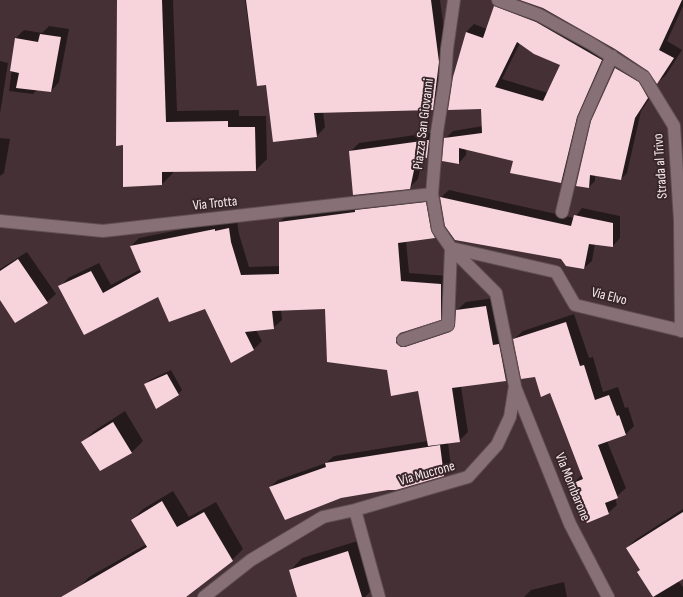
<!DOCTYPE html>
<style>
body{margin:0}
canvas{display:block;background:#443035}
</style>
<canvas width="683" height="597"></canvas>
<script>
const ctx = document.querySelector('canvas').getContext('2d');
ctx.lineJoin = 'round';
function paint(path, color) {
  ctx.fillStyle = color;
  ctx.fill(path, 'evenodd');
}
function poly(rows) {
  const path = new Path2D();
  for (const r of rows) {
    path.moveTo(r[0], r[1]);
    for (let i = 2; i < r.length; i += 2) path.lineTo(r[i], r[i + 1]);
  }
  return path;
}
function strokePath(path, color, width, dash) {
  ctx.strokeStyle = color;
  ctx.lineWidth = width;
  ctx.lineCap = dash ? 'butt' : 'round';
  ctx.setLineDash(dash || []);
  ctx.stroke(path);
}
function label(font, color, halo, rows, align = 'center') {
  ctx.font = font + ' "Sofia Sans Condensed",sans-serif';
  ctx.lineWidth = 4;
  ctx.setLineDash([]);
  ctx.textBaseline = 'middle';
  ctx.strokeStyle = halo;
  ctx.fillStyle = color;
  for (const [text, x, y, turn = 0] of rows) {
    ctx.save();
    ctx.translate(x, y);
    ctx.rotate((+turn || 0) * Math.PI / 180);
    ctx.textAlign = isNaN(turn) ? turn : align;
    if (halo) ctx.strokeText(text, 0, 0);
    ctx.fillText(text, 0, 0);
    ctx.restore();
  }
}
paint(poly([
 [117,0,173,0,177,111,239,110,239,116,266,116,267,159,256,170,173,171,173,173,162,184,124,144],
 [245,0,440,0,447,53,441,101,432,109,323,112,325,127,317,136,267,84,257,85],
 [501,0,609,52,569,174,561,182,514,160,466,148,466,155,459,163,445,139,453,131,483,126,481,108,466,32,474,24,487,29,495,7],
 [520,43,562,64,548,93,502,79],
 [522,0,683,0,683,6,667,41,682,50,666,75,657,83,649,70,594,36,543,7],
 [49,26,69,29,59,82,51,91,37,90,33,94,9,91,16,38,24,30,42,33],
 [0,61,8,63,0,114],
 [622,62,654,92,641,111,627,173,621,179,595,175,595,181,589,187,592,122,616,68],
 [437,132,436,148,427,157,423,156,418,179,409,188,350,152,359,143],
 [0,138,10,139,4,173,0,176],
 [449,190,574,218,582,208,620,216,620,238,613,246,595,243,592,261,584,268,441,197],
 [434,194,442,228,434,237,406,241,409,273,448,276,449,310,440,319,404,331,404,334,414,339,456,325,457,310,466,302,494,298,514,372,506,380,461,386,468,432,459,441,448,442,451,467,444,475,270,487,278,480,326,463,334,456,428,441,419,390,388,369,326,308,281,310,282,320,273,328,256,330,262,341,253,350,206,307,158,296,84,333,60,287,68,278,99,263,111,285,141,269,131,246,139,238,223,221,237,221,239,234,249,267,280,266,280,222,288,214],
 [27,252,56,294,47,302,0,291,0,269],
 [574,314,589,358,593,357,603,392,618,387,625,408,628,407,634,426,625,435,607,441,626,488,615,498,617,505,608,513,572,484,582,475,551,392,536,376,514,339,523,331],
 [171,370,182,390,178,394,145,385,150,380],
 [125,411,143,441,132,452,101,469,83,442,94,431],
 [173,491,189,517,216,502,243,549,232,560,161,597,83,597,78,588,89,577,147,544,132,520,143,509],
 [683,509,683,578,678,581,683,587,683,597,654,597,638,572,641,569,627,548,635,540],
 [361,540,375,587,365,597,298,597,290,571,302,558],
 [564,582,567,597,524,597,531,590]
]), '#0007');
paint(poly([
 [117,0,162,0,166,122,228,121,228,127,255,127,256,171,162,172,162,185,123,187,123,145,116,146],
 [246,0,431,0,439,62,433,110,314,113,317,137,273,142,266,85,257,86],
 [520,0,682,0,659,50,674,58,657,84,648,71,615,49,543,8],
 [494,6,536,22,602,60,577,117,561,183,510,173,513,161,459,148,459,164,442,161,444,138,482,133,481,109,448,110,453,77,466,32,483,38],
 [517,42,534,54,560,65,543,101,495,87],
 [40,34,61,37,51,92,16,88,19,73,10,71,15,38,38,42],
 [615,68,639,82,648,98,635,118,621,180,590,175,589,188,576,186,591,121],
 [429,140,427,158,417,156,410,189,353,195,349,151],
 [440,197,571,226,574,215,613,223,613,247,589,244,584,269,566,266,561,259,455,240,445,226],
 [426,202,431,230,435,238,398,243,401,281,441,284,441,320,400,333,396,338,396,343,401,347,405,347,450,332,455,326,456,310,486,306,493,345,499,344,506,381,452,388,460,442,428,446,418,391,391,396,387,370,327,362,325,309,272,311,274,329,245,332,254,350,231,363,205,309,169,322,158,297,84,335,58,286,91,271,103,293,141,272,130,246,215,229,215,231,229,228,231,242,241,275,279,274,279,222,355,212,355,210],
 [18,259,48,303,15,323,0,300,0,271],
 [566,322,580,366,584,365,595,400,609,395,617,416,619,415,626,435,598,445,618,498,605,503,609,514,587,523,571,484,583,479,550,393,541,397,535,377,521,379,513,339],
 [167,374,179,395,156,409,144,384],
 [113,422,132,453,100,471,81,442],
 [440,445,444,476,396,490,388,490,341,498,285,520,269,487,326,467,325,463],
 [162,501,177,527,204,512,233,561,186,597,61,597,147,547,131,520],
 [683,512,683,579,653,597,637,572,640,570,626,548],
 [348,551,362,597,297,597,289,570]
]), '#f7d3db');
const street = poly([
 [498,0,539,15,590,43,644,77,674,126,680,220,681,331],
 [562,212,584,119,612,56],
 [0,221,103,231,432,194],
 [451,248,556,272,575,305,683,331],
 [403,340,448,325,451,248],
 [515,387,570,524,608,597],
 [355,510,379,597],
 [204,597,251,560,323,517,355,510,468,477,497,445,510,417,515,386,496,293,451,248,438,229,432,194,437,132,445,81,447,49,454,0]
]);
strokePath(street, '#604f52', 14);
strokePath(street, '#887176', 12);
label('14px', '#f8ebed', '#39262b', [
 ["Piazza San Giovanni",424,124,-83],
 ["Strada al Trivo",661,166,-94],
 ["Via Trotta",215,204,-6],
 ["Via Elvo",609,297,14],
 ["Via Mucrone",427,474,-16],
 ["Via Mombarone",572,487,68]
]);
</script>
